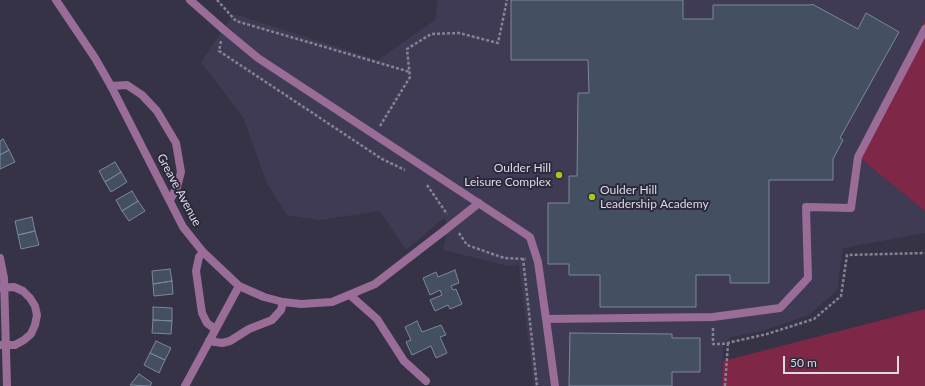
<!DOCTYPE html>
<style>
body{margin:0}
#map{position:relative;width:925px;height:386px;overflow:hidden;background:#363346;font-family:Lato,sans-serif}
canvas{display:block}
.scale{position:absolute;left:783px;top:356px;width:116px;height:18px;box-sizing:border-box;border:2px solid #dcdae6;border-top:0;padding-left:5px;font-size:12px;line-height:14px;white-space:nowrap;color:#dcdae6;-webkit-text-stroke:3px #2c293b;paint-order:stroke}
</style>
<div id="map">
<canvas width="925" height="386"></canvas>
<div class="scale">50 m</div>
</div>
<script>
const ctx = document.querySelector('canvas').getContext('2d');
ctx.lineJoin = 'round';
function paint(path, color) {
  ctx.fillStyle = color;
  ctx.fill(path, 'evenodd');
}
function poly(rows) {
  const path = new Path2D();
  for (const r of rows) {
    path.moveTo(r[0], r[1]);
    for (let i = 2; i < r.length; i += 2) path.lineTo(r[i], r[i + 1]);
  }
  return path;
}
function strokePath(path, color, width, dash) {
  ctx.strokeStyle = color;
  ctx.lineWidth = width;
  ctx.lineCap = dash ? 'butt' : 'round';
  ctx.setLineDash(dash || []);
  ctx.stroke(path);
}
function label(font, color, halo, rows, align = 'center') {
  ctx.font = font + ' Lato,sans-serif';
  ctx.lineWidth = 4;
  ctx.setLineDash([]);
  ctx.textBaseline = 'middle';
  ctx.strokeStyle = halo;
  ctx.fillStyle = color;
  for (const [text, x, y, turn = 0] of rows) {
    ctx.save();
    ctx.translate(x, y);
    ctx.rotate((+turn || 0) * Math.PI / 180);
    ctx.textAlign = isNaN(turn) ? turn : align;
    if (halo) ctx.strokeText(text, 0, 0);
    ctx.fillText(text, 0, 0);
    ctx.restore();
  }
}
paint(poly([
 [438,0,925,0,925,20,856,155,925,211,925,233,843,248,837,290,809,315,762,331,731,337,723,344,722,386,534,386,519,265,509,266,443,250,449,227,444,218,406,250,380,211,319,220,287,215,267,183,243,117,201,62,234,14,378,60,435,20]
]), '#403b55');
paint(poly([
 [925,20,925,211,856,155],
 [925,309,925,386,722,386,723,361]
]), '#7f2746');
const building = poly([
 [511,0,683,0,683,19,713,19,713,5,811,5,812,4,858,29,866,13,899,32,840,138,843,140,833,159,833,180,769,180,769,283,730,283,730,275,696,275,696,307,600,307,600,275,569,275,569,264,548,264,548,203,569,203,569,176,577,176,578,93,589,93,588,60,511,60,511,0],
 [3,139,9,150,0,155,0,141,3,139],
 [9,150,15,162,0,169,0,155,9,150],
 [115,162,121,172,105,182,99,171,115,162],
 [121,172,127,182,111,192,105,182,121,172],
 [132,191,138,201,122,211,116,200,132,191],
 [138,201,145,211,129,221,122,211,138,201],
 [32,217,35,231,18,235,15,221,32,217],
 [35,231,39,245,21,249,18,235,35,231],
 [170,269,172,281,153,284,152,271,170,269],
 [455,270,459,283,451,286,453,290,456,289,462,304,450,309,448,305,435,311,430,300,442,295,440,290,430,295,423,278,436,272,438,277,455,270],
 [172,281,173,294,154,296,153,284,172,281],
 [153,307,172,308,172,321,153,320,153,307],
 [153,320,172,321,171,334,152,333,153,320],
 [417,321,422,332,441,325,446,335,440,337,447,353,436,358,431,346,412,355,406,342,411,340,405,327,417,321],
 [570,333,672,334,672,338,700,338,700,372,672,372,672,386,569,386,570,333],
 [156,341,171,348,165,360,150,353,156,341],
 [150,353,165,360,159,373,144,365,150,353],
 [139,374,152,383,150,386,130,385,139,374]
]);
paint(building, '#445062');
strokePath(building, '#7b889c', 1);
strokePath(poly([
 [217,0,236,21,410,72],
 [221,41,219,51,382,159,405,170],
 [380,126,410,77,407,49,431,34,459,33,498,43,507,0],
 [427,185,447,214],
 [459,233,467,245,504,258,526,259],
 [523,258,537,386],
 [713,328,713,344,723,344,767,334,814,319,841,296,847,255,925,253],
 [725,386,728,343]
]), '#858292', 2.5, [3, 2]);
strokePath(poly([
 [223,29,258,58,530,237,538,262,546,319,713,317,780,308,808,278,806,207,851,208,858,157,925,29],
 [111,86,127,85,142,95,157,111,176,143,181,172,177,187,170,200],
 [445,230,479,203],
 [203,252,199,257,196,271,202,313,207,323,215,329],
 [351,296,377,319,404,361,426,381],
 [546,319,555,386],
 [209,341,222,343,230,341,249,329,272,320,281,310,283,302]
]), '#9a6c98', 8);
strokePath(poly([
 [56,0,95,58,111,86,183,227,203,252,239,286,264,297,283,302,301,304,332,302,375,284,445,230],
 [190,0,223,29],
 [0,258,4,278,7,386],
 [0,288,14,287,23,291,30,298,35,306,37,315,35,325,31,334,24,340,15,345,0,345],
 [185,386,239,286]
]), '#9a6c98', 8);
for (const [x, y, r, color] of [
 [559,175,4,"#a9c719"],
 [592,197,4,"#a9c719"]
]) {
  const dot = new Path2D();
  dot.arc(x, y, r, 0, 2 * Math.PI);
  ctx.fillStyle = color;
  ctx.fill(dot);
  strokePath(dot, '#2c293b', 1.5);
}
label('12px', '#dcdae6', '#2c293b', [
 ["Oulder Hill",551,168],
 ["Leisure Complex",551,182],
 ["Oulder Hill",600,190,"left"],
 ["Leadership Academy",600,204,"left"]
], 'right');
label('12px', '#dcdae6', '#2c293b', [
 ["Greave Avenue",179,190,62]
]);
</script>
